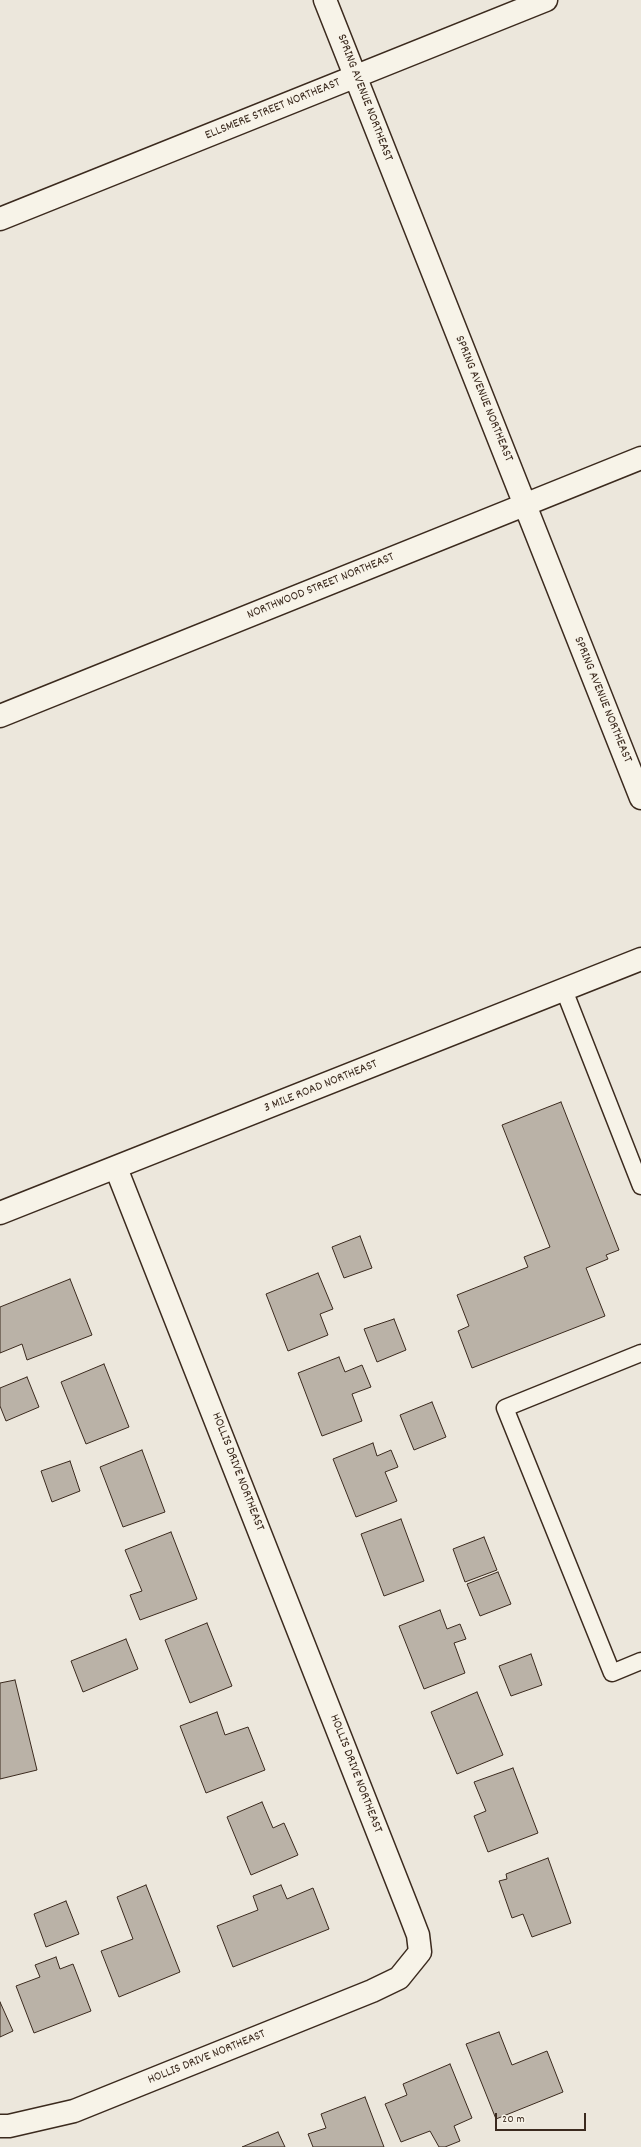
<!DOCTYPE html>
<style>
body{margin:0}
#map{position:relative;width:641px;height:2147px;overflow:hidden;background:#ece7dc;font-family:Dekko,sans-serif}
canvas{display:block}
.scale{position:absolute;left:495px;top:2113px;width:91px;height:18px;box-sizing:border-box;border:2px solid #3b2a1e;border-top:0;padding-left:5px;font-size:12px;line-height:14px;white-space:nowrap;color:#3b2a1e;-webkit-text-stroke:3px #f7f3e8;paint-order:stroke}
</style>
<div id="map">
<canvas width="641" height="2147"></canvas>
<div class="scale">20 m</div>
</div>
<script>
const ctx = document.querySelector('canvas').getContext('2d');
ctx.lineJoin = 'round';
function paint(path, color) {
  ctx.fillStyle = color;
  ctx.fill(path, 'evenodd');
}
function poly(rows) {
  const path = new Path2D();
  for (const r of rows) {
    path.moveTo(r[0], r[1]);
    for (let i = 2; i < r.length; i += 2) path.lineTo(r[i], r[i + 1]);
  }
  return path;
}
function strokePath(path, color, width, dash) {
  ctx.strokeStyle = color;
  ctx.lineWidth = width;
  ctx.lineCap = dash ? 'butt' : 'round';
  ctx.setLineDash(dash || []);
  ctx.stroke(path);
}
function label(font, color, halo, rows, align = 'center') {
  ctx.font = font + ' Dekko,sans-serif';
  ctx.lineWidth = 3;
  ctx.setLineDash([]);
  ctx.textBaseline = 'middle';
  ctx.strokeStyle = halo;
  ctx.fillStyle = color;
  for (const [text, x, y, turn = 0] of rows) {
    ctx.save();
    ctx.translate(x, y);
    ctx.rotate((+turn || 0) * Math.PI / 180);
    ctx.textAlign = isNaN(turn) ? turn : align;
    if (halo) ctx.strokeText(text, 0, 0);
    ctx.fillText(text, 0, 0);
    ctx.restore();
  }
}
const building = poly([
 [561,1102,619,1250,606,1255,608,1259,586,1268,605,1316,472,1368,458,1331,469,1326,457,1295,528,1267,524,1257,550,1247,502,1125,561,1102],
 [360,1236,372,1268,344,1278,332,1247,360,1236],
 [318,1273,333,1309,320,1314,328,1335,288,1351,266,1294,318,1273],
 [70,1279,92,1335,27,1360,22,1344,0,1353,0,1307,70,1279],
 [394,1319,406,1350,377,1362,364,1329,394,1319],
 [339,1357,345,1372,362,1365,371,1387,352,1394,362,1421,322,1436,298,1373,339,1357],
 [104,1364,129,1427,86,1444,61,1382,104,1364],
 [27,1377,39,1407,6,1421,0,1406,0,1388,27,1377],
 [432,1402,446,1437,414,1450,400,1415,432,1402],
 [373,1443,377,1456,391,1450,398,1467,385,1472,397,1501,356,1517,333,1459,373,1443],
 [142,1450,165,1512,123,1527,100,1467,142,1450],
 [70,1461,80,1491,52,1502,41,1471,70,1461],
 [401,1519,424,1581,384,1596,361,1534,401,1519],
 [171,1532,197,1599,140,1620,130,1595,142,1591,125,1550,171,1532],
 [484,1537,497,1570,465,1582,453,1549,484,1537],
 [498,1572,511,1604,480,1616,467,1584,498,1572],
 [440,1610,447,1629,460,1624,466,1639,454,1643,465,1673,424,1689,399,1626,440,1610],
 [207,1623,232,1686,190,1703,165,1640,207,1623],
 [126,1639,138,1669,83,1692,71,1661,126,1639],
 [531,1654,542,1685,511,1696,499,1666,531,1654],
 [15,1680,37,1770,0,1779,0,1683,15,1680],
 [477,1692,503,1755,457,1774,431,1712,477,1692],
 [217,1712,225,1735,248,1727,265,1770,206,1793,180,1726,217,1712],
 [513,1768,538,1833,488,1852,474,1816,486,1811,474,1782,513,1768],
 [262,1802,273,1828,284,1823,298,1855,251,1875,227,1817,262,1802],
 [548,1858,571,1923,532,1937,523,1914,512,1918,499,1881,507,1879,506,1874,548,1858],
 [146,1885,180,1972,119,1997,101,1951,133,1939,117,1897,146,1885],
 [281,1885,287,1899,313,1888,329,1929,233,1967,217,1926,258,1910,253,1896,281,1885],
 [66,1901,79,1934,46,1947,34,1914,66,1901],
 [56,1957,60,1969,73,1964,91,2011,34,2033,16,1986,40,1977,35,1965,56,1957],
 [0,2002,13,2031,0,2037,0,2002],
 [499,2032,512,2065,547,2051,563,2092,496,2119,466,2044,499,2032],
 [450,2064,472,2118,454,2126,460,2141,445,2147,439,2147,430,2131,401,2142,385,2104,407,2095,403,2084,450,2064],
 [365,2097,384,2147,313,2147,308,2134,326,2128,321,2114,365,2097],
 [278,2132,285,2147,242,2147,278,2132]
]);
paint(building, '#bab2a7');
strokePath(building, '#3b2a1e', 1);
const lane = poly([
 [564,990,641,1186],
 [641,1353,505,1408,612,1673,641,1661]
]);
const street = poly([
 [325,0,641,798],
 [0,219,546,0],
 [0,716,641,458],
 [0,2126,9,2126,74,2111,372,1991,399,1978,420,1952,418,1935,408,1909,116,1168]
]);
const secondary = poly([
 [0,1213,641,959]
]);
strokePath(lane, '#3b2a1e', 19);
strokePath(street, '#3b2a1e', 25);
strokePath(secondary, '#3b2a1e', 25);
strokePath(lane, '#f7f3e8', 16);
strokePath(street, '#f7f3e8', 22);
strokePath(secondary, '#f7f3e8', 22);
label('13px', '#3b2a1e', '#f7f3e8', [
 ["SPRING AVENUE NORTHEAST",364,98,69],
 ["ELLSMERE STREET NORTHEAST",273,110,-22],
 ["SPRING AVENUE NORTHEAST",483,399,68],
 ["NORTHWOOD STREET NORTHEAST",321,587,-22],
 ["SPRING AVENUE NORTHEAST",602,700,68],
 ["3 MILE ROAD NORTHEAST",321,1087,-22],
 ["HOLLIS DRIVE NORTHEAST",237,1472,69],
 ["HOLLIS DRIVE NORTHEAST",355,1774,69],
 ["HOLLIS DRIVE NORTHEAST",207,2058,-22]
]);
</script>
